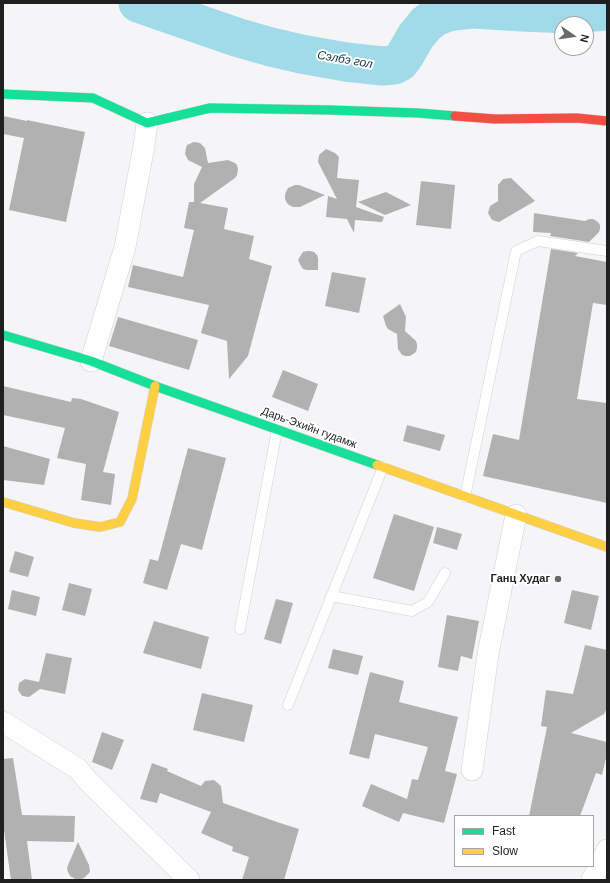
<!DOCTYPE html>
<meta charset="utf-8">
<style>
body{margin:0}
#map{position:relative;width:610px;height:883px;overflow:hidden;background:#f5f5f7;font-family:Arial,sans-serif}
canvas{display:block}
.frame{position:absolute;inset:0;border:4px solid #1f1f20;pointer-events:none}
.legend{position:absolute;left:454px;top:815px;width:140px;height:52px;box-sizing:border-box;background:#fff;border:1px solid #a5a5a6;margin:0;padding:5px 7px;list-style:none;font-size:12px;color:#1f1f20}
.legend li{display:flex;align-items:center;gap:8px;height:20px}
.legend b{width:20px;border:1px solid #a5a5a6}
.north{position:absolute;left:554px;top:16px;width:40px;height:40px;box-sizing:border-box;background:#fff;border:1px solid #a5a5a6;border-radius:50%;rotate:103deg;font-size:11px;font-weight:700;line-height:16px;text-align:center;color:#1f1f20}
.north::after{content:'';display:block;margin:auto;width:14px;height:18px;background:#6a6a6b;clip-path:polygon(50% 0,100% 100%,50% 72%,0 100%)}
</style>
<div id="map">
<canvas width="610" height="883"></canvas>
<div class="frame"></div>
<ul class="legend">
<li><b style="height:5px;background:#16e098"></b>Fast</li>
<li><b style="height:5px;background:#ffcf43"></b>Slow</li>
</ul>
<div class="north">N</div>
</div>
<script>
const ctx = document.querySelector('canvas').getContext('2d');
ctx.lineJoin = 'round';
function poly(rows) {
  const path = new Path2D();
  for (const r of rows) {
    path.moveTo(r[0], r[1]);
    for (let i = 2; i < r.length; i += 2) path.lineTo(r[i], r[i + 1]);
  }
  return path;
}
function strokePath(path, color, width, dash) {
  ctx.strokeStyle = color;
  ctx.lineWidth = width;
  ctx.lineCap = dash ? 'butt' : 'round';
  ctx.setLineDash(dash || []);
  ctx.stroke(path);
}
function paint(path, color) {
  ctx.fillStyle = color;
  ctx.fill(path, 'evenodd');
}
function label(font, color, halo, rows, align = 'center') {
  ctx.font = font + ' Arial,sans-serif';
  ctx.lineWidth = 4;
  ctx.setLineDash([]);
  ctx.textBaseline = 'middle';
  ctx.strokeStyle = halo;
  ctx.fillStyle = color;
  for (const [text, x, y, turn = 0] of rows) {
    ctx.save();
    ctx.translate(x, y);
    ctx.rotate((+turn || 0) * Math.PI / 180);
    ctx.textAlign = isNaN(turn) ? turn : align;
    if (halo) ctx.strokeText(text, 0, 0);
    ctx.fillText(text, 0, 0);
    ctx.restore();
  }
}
strokePath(poly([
 [138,3,236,37,271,47,301,54,346,62,382,66,394,65,400,62,405,55,416,36,426,24,435,17,448,12,473,9,521,12,569,14,607,11]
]), '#a1dbea', 39);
paint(poly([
 [3,116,27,121,27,120,85,132,66,222,9,210,24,138,3,134],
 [194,142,200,143,205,148,208,163,228,160,235,163,237,165,238,169,237,175,235,178,200,203,228,208,224,229,254,236,249,259,272,266,248,356,229,379,227,341,201,333,209,305,128,287,133,265,183,277,194,230,184,228,189,202,194,202,194,184,202,167,188,160,185,154,186,148,187,145],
 [326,149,335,153,339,157,337,178,359,180,356,207,384,217,382,222,355,220,354,233,347,219,326,217,328,196,337,199,318,162,319,155],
 [511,178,535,201,499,222,492,220,488,213,490,206,498,201,498,185,503,179],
 [421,181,455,185,451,229,416,225],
 [295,185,299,185,325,195,300,207,293,207,289,205,287,203,285,199,285,195,286,192,288,188],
 [386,192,411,205,385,215,358,202],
 [534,213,585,221,589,219,593,219,598,222,600,225,600,229,599,232,589,242,550,236,551,233,533,232],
 [551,249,578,253,575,256,607,262,607,305,593,303,577,399,607,403,607,503,483,476,493,434,519,440],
 [307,251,310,251,314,252,317,255,318,258,318,270,307,270,303,269,301,266,298,260,301,255,303,252],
 [332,272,366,278,359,313,325,306],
 [400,304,406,317,405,331,416,341,417,344,417,348,416,352,410,356,406,356,402,355,398,349,397,334,388,329,386,326,383,316],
 [118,317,198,340,189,370,109,346],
 [283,370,318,384,308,411,272,397],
 [3,386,71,402,72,398,81,399,119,412,103,472,115,474,111,505,81,500,86,464,57,458,65,428,3,415],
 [407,425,445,435,440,451,403,441],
 [3,446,50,459,44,485,3,480],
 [188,448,226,458,202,550,181,544,167,590,143,583,150,559,158,561],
 [394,514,434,527,414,591,373,578],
 [437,527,462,534,457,550,433,543],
 [15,551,34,557,28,577,9,572],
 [69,583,92,589,85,616,62,610],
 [12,590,40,597,36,616,8,609],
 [572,590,599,596,591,630,564,623],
 [276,599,293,603,281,644,264,639],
 [447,615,479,621,472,659,461,656,458,671,438,667],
 [154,621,209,637,201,669,143,653],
 [585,645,607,650,607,708,604,714,571,733,607,742,607,754,602,775,596,773,580,816,529,816,547,727,541,726,546,690,573,694],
 [333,649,363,656,358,675,328,668],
 [46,653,72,658,65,694,40,689,29,697,22,696,18,690,19,683,25,679,39,682],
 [370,672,404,681,399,702,458,717,445,771,457,774,444,823,403,813,404,811,399,822,362,806,371,784,407,799,412,779,418,780,428,747,375,734,369,759,349,754],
 [202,693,253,705,244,742,193,730],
 [102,732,124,740,112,770,92,762],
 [13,758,22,815,75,816,74,842,27,841,32,880,11,880,3,823,3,759],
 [152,763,168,769,167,771,201,786,205,781,214,780,221,786,223,803,277,822,299,829,284,880,242,880,249,857,232,851,233,847,201,833,211,812,160,793,157,803,140,799],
 [78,842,89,865,90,872,84,878,77,880,70,876,68,872,67,869,68,865]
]), '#b1b1b1');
const lane = poly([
 [465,497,516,251,538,241,607,251],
 [331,596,412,611,428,602,445,573],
 [240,629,277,430],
 [288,705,383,467]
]);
const street = poly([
 [91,361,125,247,144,146,147,123],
 [3,722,78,769,88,781,189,880],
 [472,770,488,654,516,515],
 [592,880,607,850]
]);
const fast = poly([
 [3,94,93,98,147,123,210,108,330,110,418,113,455,116],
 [3,335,91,361,155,386,377,465]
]);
const slow = poly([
 [377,465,607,547],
 [3,502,74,523,100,527,120,522,132,499,155,386]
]);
const jam = poly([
 [455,116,495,119,577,118,607,121]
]);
strokePath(lane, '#d0d0d2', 11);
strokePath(street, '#d0d0d2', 22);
strokePath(fast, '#d0d0d2', 10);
strokePath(slow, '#d0d0d2', 10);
strokePath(jam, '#d0d0d2', 10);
strokePath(lane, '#fefefe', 10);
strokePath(street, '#fefefe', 21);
strokePath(fast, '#16e098', 9);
strokePath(slow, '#ffcf43', 9);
strokePath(jam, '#f24e42', 9);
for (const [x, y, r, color] of [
 [558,579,4,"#6a6a6b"]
]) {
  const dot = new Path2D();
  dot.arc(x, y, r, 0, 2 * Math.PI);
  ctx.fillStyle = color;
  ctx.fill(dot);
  strokePath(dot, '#fff', 1.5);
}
label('11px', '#1f1f20', '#fff', [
 ["Дарь-Эхийн гудамж",309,428,20]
]);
label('bold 11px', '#1f1f20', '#fff', [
 ["Ганц Худаг",550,579]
], 'right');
label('italic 12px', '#0c353e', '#fff', [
 ["Сэлбэ гол",345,60,10]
]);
</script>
